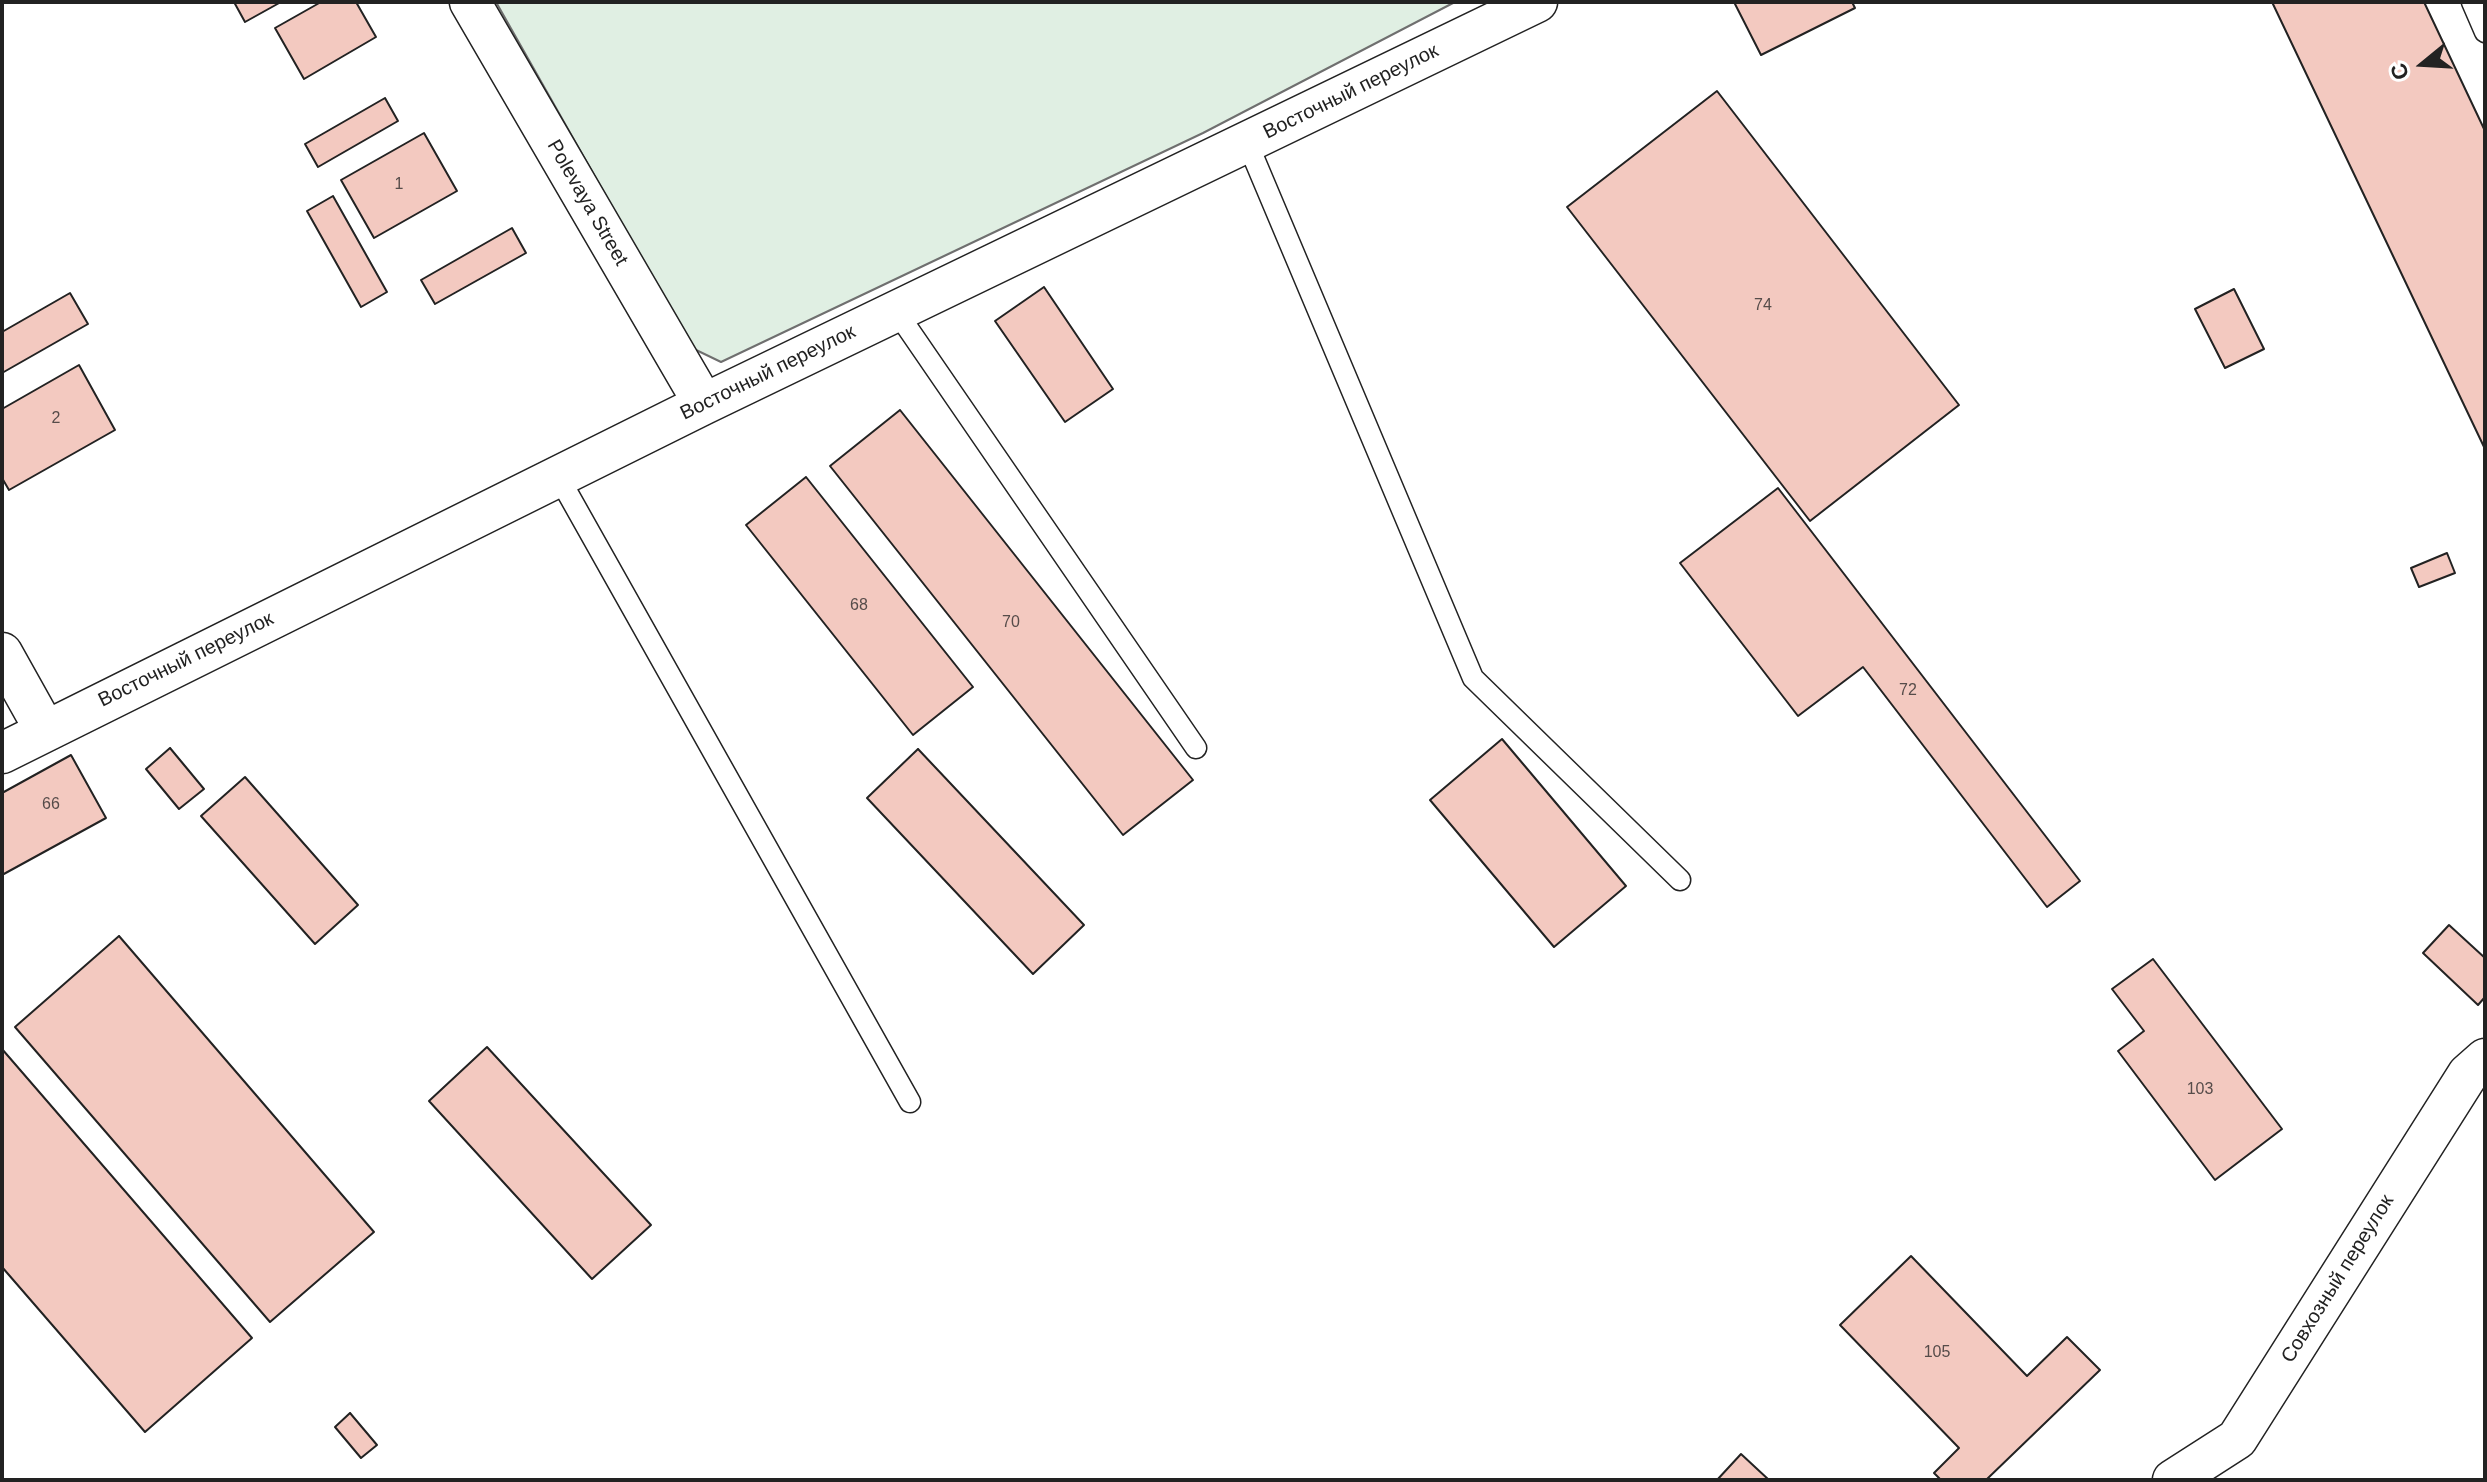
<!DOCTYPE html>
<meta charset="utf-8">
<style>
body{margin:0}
#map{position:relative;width:2487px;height:1482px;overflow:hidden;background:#fff;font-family:Arial,sans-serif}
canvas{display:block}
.frame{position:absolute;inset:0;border:4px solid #222;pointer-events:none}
.north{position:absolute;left:2383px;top:24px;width:80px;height:80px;-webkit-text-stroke:6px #fff;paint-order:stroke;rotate:252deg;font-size:22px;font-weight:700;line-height:32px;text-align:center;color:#222}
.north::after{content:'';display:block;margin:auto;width:28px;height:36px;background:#222;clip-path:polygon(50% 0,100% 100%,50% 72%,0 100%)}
</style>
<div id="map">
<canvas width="2487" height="1482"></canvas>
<div class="frame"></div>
<div class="north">С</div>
</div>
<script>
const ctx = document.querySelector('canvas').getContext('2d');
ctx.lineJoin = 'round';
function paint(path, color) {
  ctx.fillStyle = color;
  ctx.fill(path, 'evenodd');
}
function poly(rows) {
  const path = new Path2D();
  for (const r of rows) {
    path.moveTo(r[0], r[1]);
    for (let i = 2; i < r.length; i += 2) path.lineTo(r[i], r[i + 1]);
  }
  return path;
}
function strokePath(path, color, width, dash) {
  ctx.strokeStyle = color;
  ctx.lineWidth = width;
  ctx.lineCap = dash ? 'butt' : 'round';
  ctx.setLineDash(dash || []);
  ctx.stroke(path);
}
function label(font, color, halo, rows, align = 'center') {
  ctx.font = font + ' Arial,sans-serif';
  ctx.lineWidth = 6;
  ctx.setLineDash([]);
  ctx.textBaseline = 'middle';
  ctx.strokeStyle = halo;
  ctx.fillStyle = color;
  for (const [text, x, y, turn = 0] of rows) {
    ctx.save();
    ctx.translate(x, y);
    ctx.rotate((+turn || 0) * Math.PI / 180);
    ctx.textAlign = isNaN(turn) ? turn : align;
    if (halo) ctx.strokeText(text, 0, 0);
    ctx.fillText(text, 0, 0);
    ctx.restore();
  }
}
const green = poly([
 [496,2,1455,2,1203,133,721,362,692,348,496,2]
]);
paint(green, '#e0efe3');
strokePath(green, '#6f6f6f', 2);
const building = poly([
 [234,2,281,2,245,22,234,2],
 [321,2,356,2,376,37,304,79,275,28,321,2],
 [1734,2,1852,2,1855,8,1761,55,1734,2],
 [2272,2,2424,2,2485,131,2485,449,2272,2],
 [1717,91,1959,405,1810,521,1567,207,1717,91],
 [385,98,398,121,318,167,305,144,385,98],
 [424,133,457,191,374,238,341,180,424,133],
 [333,196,387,292,361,307,307,211,333,196],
 [512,228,526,253,435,304,421,280,512,228],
 [1044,287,1113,389,1065,422,995,321,1044,287],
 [2234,289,2264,349,2225,368,2195,309,2234,289],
 [70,293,88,324,2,373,2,332,70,293],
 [79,365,115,430,9,490,2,478,2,409,79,365],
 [900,410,1193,780,1123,835,830,466,900,410],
 [806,477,973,687,913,735,746,525,806,477],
 [1778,488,2080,881,2047,907,1863,667,1798,716,1680,563,1778,488],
 [2447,553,2455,573,2419,587,2411,568,2447,553],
 [1502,739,1626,886,1554,947,1430,800,1502,739],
 [170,748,204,789,179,809,146,769,170,748],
 [918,749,1084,925,1033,974,867,798,918,749],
 [71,755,106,818,2,875,2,793,71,755],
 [245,777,358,905,315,944,201,816,245,777],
 [2449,925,2485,958,2485,997,2478,1005,2423,953,2449,925],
 [119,936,374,1232,270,1322,15,1027,119,936],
 [2153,959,2282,1129,2215,1180,2118,1051,2144,1031,2112,989,2153,959],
 [487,1047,651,1225,592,1279,429,1101,487,1047],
 [2,1049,252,1338,145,1432,2,1267,2,1049],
 [1911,1256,2027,1376,2067,1337,2100,1370,1986,1480,1941,1480,1934,1473,1959,1448,1840,1325,1911,1256],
 [350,1413,377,1445,361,1458,335,1427,350,1413],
 [1741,1454,1769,1480,1717,1480,1741,1454]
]);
paint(building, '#f3c9c0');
strokePath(building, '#222', 2);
const service = poly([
 [2472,2,2485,32],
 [1247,142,1473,678,1680,880],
 [896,311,1196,748],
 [558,476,910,1102]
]);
const minor = poly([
 [470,2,704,404],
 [2,653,45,730],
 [2,753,704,404,1537,2],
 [2173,1480,2237,1439,2468,1074,2485,1059]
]);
strokePath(service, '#222', 23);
strokePath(minor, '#222', 43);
strokePath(service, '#fff', 20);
strokePath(minor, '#fff', 40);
label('16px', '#564c4a', null, [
 ["1",399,185],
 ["74",1763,306],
 ["2",56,419],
 ["68",859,606],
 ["70",1011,623],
 ["72",1908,691],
 ["66",51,805],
 ["103",2200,1090],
 ["105",1937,1353]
]);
label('20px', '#222', '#fff', [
 ["Восточный переулок",1351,92,-26],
 ["Polevaya Street",587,203,60],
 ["Восточный переулок",768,373,-26],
 ["Восточный переулок",186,660,-26],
 ["Совхозный переулок",2338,1279,-58]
]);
</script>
